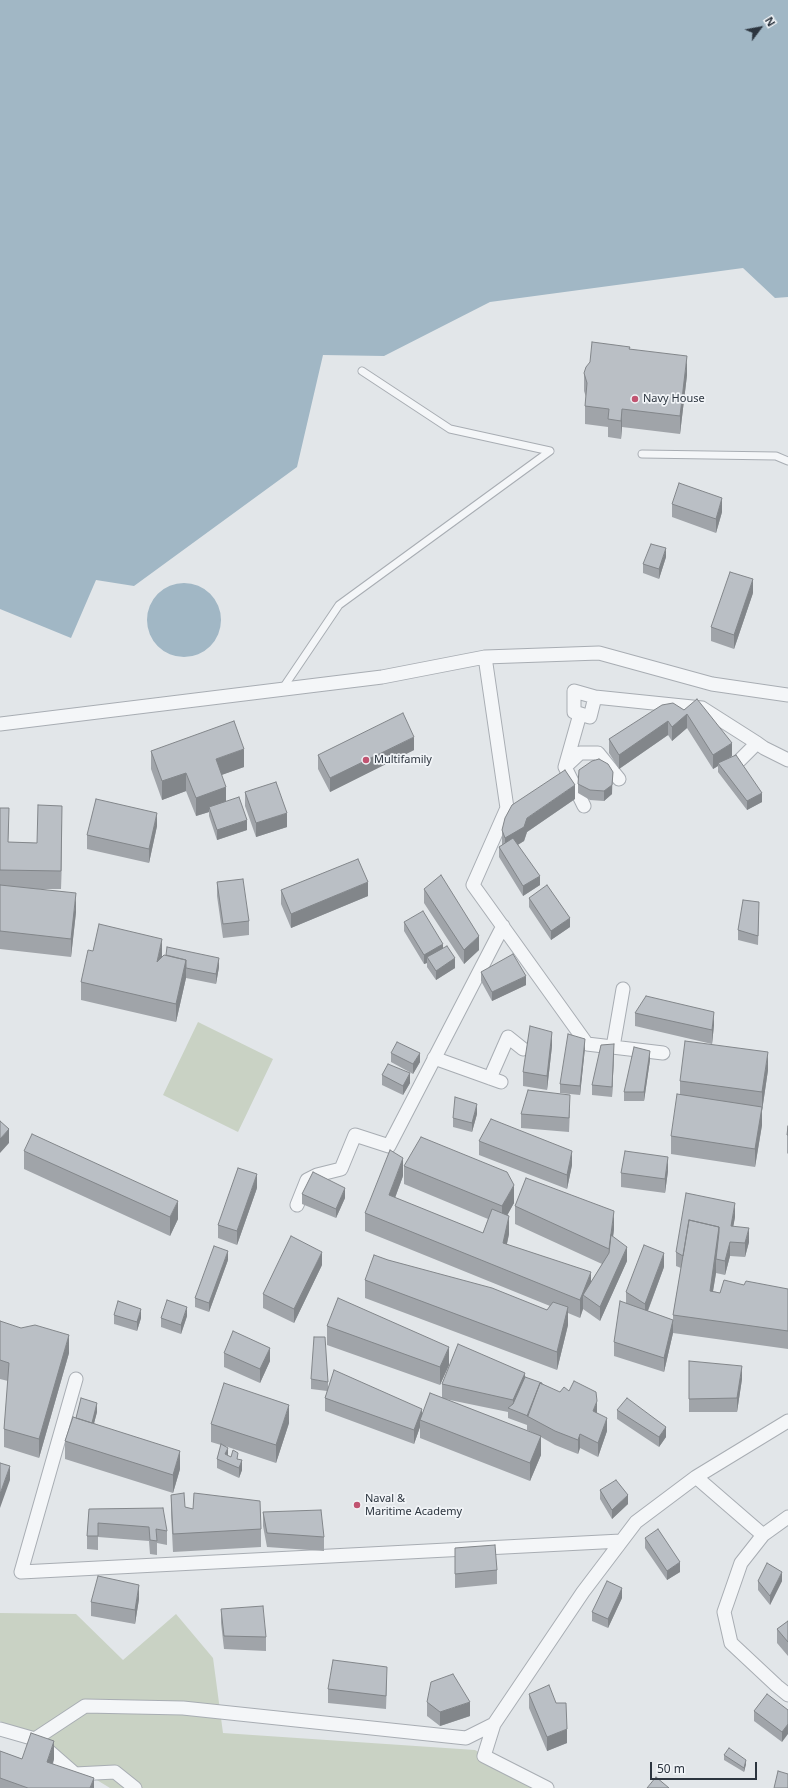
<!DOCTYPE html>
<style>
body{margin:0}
#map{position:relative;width:788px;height:1788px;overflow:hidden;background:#e2e6e9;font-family:"Noto Sans",sans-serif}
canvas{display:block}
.north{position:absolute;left:740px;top:8px;width:40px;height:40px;-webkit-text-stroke:3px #f1f4f7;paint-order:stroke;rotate:58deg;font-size:11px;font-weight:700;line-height:16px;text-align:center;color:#2c353f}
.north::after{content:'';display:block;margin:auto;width:14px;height:18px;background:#2c353f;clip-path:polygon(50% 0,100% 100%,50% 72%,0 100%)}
.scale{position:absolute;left:650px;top:1762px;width:107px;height:18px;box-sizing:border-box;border:2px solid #2c353f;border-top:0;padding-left:5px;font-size:12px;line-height:14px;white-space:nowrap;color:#2c353f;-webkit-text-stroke:3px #f1f4f7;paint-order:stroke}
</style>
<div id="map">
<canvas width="788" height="1788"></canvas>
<div class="north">N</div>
<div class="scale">50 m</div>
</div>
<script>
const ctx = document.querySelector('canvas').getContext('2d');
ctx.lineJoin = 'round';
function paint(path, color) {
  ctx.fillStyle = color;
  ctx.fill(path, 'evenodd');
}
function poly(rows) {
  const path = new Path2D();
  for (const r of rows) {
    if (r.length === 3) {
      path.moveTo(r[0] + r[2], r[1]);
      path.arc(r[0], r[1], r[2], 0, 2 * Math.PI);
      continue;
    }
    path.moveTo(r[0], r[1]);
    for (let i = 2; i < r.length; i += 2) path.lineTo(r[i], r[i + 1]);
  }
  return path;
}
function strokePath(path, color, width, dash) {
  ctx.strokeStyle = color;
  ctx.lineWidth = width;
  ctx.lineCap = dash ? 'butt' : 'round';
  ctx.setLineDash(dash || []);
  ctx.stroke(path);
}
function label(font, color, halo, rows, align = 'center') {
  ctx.font = font + ' "Noto Sans",sans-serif';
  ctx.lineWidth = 3.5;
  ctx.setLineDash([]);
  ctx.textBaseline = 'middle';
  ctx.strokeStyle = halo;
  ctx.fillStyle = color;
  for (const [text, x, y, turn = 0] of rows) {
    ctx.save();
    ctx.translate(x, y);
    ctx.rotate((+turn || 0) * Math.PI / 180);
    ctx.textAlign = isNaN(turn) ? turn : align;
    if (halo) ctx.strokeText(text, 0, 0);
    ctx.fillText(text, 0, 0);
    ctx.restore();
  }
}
paint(poly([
 [198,1022,273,1059,238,1132,163,1095],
 [0,1613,76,1614,123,1660,176,1614,213,1658,223,1733,475,1750,542,1788,110,1788,0,1721]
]), '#c9d2c4');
paint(poly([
 [0,0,788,0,788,297,775,298,743,268,490,302,384,356,323,355,297,467,134,586,96,580,71,638,0,609],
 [184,620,37]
]), '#a1b7c5');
const lane = poly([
 [642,454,776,456,788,461],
 [283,688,339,605,550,451,450,429,362,371]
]);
const street = poly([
 [485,657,507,808,473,885,587,1044,663,1053],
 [595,697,590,717,574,712,574,691,595,697,702,708,757,743],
 [580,714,565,767,584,806],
 [0,724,382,677,485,657,599,653,712,684,788,695],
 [740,760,757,743,764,748,788,760],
 [565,767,580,753,598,753,619,779],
 [613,1047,623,989],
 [434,1058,501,1082],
 [490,1078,508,1037,523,1049],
 [297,1205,307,1180,317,1175,341,1169,355,1135,389,1146,503,926],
 [76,1379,21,1572,621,1541],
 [696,1477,763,1535],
 [788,1517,763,1535,741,1563,724,1612,731,1643,777,1686,788,1695],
 [0,1729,35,1739,75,1774,115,1772,135,1788],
 [35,1739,85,1706,183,1708,466,1738,494,1724],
 [547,1788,484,1756,494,1724,583,1592,636,1522,696,1477,788,1421]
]);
strokePath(lane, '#a8adb3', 9);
strokePath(street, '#a8adb3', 15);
strokePath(lane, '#f4f6f8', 7);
strokePath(street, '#f4f6f8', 13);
paint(poly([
 [630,349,687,375,680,434,622,427,621,439,608,437,608,427,585,424,585,406,586,397,584,391,584,373],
 [672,504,722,512,716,533,672,517],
 [666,557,659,579,643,573,643,564],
 [753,593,734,649,711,641,711,627],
 [684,710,732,756,729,758,762,802,747,810,718,772,718,766,713,769,687,728,672,741,668,735,619,769,609,753,609,739],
 [414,750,330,792,318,769,318,755],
 [151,751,244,767,221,775,226,801,247,830,217,840,209,816,209,812,196,816,186,791,162,800,151,769],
 [613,772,612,794,604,801,590,800,578,793,578,784],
 [245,792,287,827,256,837,245,806],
 [575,799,527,832,524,841,518,845,540,885,523,896,499,857,499,847,502,845,502,830],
 [0,808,9,826,8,842,37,843,62,824,61,889,35,889,76,912,71,957,0,949],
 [157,826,149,863,87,849,87,835],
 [217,882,249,921,249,935,223,938,217,896],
 [424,889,479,950,464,964,424,903],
 [281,890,368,896,291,928,281,904],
 [529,898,570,927,551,940,529,907],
 [759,911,758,945,738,940,738,930],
 [404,922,443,948,455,968,436,980,427,967,427,963,424,964,404,931],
 [93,951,162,957,219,967,216,984,186,978,176,1022,81,1000,81,982],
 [481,972,526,985,492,1001,481,981],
 [635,1013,714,1025,712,1044,635,1026],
 [552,1046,547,1090,523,1086,523,1072],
 [585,1048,580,1095,560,1093,560,1084],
 [391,1053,420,1062,413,1074,391,1062],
 [614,1054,612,1097,592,1095,592,1085],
 [650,1060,644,1101,624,1101,624,1092],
 [768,1070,762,1111,762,1110,762,1125,755,1167,671,1154,671,1136,680,1094,680,1081],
 [382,1075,410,1083,403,1095,382,1085],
 [570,1109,569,1132,521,1128,521,1114],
 [477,1114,472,1132,453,1127,453,1118],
 [788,1126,788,1154,787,1153,787,1135],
 [479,1141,572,1165,567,1189,479,1155],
 [24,1151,178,1219,170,1236,24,1169],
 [404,1166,514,1203,507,1215,509,1234,507,1244,591,1282,602,1264,515,1224,515,1206,614,1229,613,1237,627,1261,600,1321,583,1309,580,1318,568,1313,568,1325,557,1370,365,1298,365,1280,388,1260,547,1310,550,1306,365,1231,365,1213,403,1176,395,1198,483,1233,488,1219,404,1184],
 [668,1171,665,1193,621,1187,621,1173],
 [257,1188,237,1245,218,1238,218,1225],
 [302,1194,345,1198,336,1218,302,1204],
 [735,1217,733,1226,749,1242,745,1257,730,1256,725,1275,716,1273,713,1291,720,1293,744,1285,788,1289,788,1349,673,1333,664,1372,614,1356,614,1342,626,1303,626,1292,664,1267,648,1311,673,1320,673,1315,681,1268,676,1266,676,1252],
 [228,1260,209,1312,195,1307,195,1298],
 [322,1265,294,1323,263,1308,263,1294],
 [114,1315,141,1318,137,1331,114,1324],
 [187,1316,181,1334,161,1327,161,1318],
 [0,1321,69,1353,39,1458,4,1447,4,1429,8,1381,0,1379],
 [327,1326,449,1365,440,1385,327,1345],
 [224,1353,270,1361,260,1383,224,1367],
 [689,1361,742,1379,737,1412,689,1412],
 [525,1377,542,1384,597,1413,607,1431,598,1457,580,1448,578,1454,555,1445,541,1437,541,1455,530,1481,420,1438,420,1427,414,1444,325,1411,325,1398,327,1391,311,1389,311,1379,328,1382,328,1389,422,1416,442,1398,442,1384],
 [445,1399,508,1412,508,1418,527,1425,527,1430,535,1434],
 [617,1410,666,1437,659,1447,617,1419],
 [97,1412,94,1423,180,1469,173,1493,65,1459,65,1441,76,1418],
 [289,1423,276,1463,225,1446,228,1456,238,1459,242,1470,239,1478,217,1468,217,1459,221,1445,211,1442,211,1424],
 [600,1490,628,1504,612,1519,600,1499],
 [171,1495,185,1507,261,1529,261,1547,173,1552,171,1513],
 [89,1509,167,1531,167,1545,157,1543,157,1555,150,1554,149,1541,98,1537,98,1550,87,1549,87,1536],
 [263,1512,324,1537,324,1551,267,1547,263,1526],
 [645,1538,680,1572,667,1580,645,1548],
 [455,1548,497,1570,497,1584,455,1588],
 [758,1581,782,1581,770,1605,758,1590],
 [622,1598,608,1628,592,1621,592,1612],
 [139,1599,135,1624,91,1616,91,1602],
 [221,1609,266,1637,266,1651,224,1649,221,1623],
 [788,1621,788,1656,777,1643,777,1629],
 [387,1680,386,1709,328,1703,328,1689],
 [529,1694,567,1743,547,1751,529,1708],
 [427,1702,470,1716,440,1726,427,1716],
 [788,1710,782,1742,754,1721,754,1711],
 [0,1751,22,1759,54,1759,53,1764,94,1788,0,1788],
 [724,1755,746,1764,744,1772,724,1760]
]), '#a0a4a9');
paint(poly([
 [687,356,687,375,680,434,680,416],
 [622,409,622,427,621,439,621,421],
 [722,498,722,512,716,533,716,519],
 [666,548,666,557,659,579,659,569],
 [753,579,753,593,734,649,734,635],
 [687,714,687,728,672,741,672,727],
 [668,721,668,735,619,769,619,755],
 [414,737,414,750,330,792,330,778],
 [732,743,732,756,719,765,718,763,718,766,713,769,713,755],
 [244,749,244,767,216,777,216,759],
 [186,773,186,791,162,800,162,781],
 [575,785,575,799,527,832,524,841,505,852,505,838,527,818],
 [612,785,612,794,604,801,604,791],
 [226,787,226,805,209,807,209,812,196,816,196,798],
 [762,793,762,802,747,810,747,801],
 [62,806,62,824,61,889,61,871],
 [157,813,157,826,149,863,149,849],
 [287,813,287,827,256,837,256,823],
 [247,820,247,830,217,840,217,830],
 [540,876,540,885,523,896,523,886],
 [368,882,368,896,291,928,291,914],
 [76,893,76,912,71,957,71,939],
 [570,918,570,927,551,940,551,931],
 [479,936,479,950,464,964,464,950],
 [162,939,162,957,157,962],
 [443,944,443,953,427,957,427,963,424,964,424,955],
 [219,958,219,967,216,984,216,974],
 [455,958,455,968,436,980,436,971],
 [186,960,186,978,176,1022,176,1004],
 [526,976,526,985,492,1001,492,992],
 [714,1012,714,1025,712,1044,712,1030],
 [552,1032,552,1046,547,1090,547,1076],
 [585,1039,585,1048,580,1095,580,1086],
 [614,1044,614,1054,612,1097,612,1087],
 [650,1051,650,1060,644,1101,644,1092],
 [768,1052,768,1070,762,1111,762,1092],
 [420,1053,420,1062,413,1074,413,1064],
 [410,1073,410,1083,403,1095,403,1086],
 [477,1104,477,1114,472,1132,472,1123],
 [762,1107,762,1125,755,1167,755,1149],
 [9,1129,9,1143,0,1153,0,1139],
 [572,1151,572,1165,567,1189,567,1175],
 [668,1157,668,1171,665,1193,665,1179],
 [403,1158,403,1176,389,1214,389,1195],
 [257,1174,257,1188,237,1245,237,1231],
 [514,1185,514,1203,502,1225,502,1206],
 [345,1188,345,1198,336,1218,336,1209],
 [178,1201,178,1219,170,1236,170,1217],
 [735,1203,735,1217,731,1240,731,1226],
 [614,1211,614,1229,609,1267,609,1249],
 [509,1216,509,1234,503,1261,503,1243],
 [719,1227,719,1245,716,1259,716,1273,710,1309,710,1291],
 [749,1228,749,1242,745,1257,745,1243],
 [730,1242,730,1256,725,1275,725,1261],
 [627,1247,627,1261,600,1321,600,1307],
 [228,1251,228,1260,209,1312,209,1303],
 [322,1252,322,1265,294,1323,294,1309],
 [664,1253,664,1267,645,1318,645,1304],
 [591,1272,591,1290,583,1295,583,1309,580,1318,580,1300],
 [187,1307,187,1316,181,1334,181,1325],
 [568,1307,568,1325,557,1370,557,1352],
 [141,1309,141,1318,137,1331,137,1322],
 [673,1320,673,1333,664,1372,664,1358],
 [69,1335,69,1353,39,1458,39,1439],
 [449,1347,449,1365,440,1385,440,1367],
 [270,1348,270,1361,260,1383,260,1369],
 [742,1366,742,1379,737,1412,737,1398],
 [525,1373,525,1387,513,1410,513,1400],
 [597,1401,597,1414,593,1411],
 [97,1403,97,1412,90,1439,90,1429],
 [289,1405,289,1423,276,1463,276,1445],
 [422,1409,422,1421,420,1420,420,1427,414,1444,414,1430],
 [607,1418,607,1431,598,1457,598,1443],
 [666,1427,666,1437,659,1447,659,1437],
 [580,1434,580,1448,578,1454,578,1440],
 [541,1436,541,1455,530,1481,530,1463],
 [228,1448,228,1458,225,1454],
 [180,1451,180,1469,173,1493,173,1475],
 [242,1460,242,1470,239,1478,239,1468],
 [10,1466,10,1480,0,1508,0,1494],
 [628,1495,628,1504,612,1519,612,1510],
 [680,1562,680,1572,667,1580,667,1571],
 [782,1572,782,1581,770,1605,770,1596],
 [139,1585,139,1599,135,1624,135,1610],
 [622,1588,622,1598,608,1628,608,1619],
 [470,1702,470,1716,440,1726,440,1712],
 [788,1724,788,1734,782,1742,782,1732],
 [567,1729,567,1743,547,1751,547,1737],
 [54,1741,54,1759,47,1780,47,1762],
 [746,1760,746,1764,744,1772,744,1768],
 [94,1778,94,1788,90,1788]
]), '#82868a');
const building = poly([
 [592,342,630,347,629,349,687,356,680,416,622,409,621,421,608,419,609,409,585,406,587,383,584,373,586,367,590,362,592,342],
 [679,483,722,498,716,519,672,504,679,483],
 [651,544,666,548,659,569,643,564,651,544],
 [730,572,753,579,734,635,711,627,730,572],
 [697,699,732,743,713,755,687,714,672,727,668,721,619,755,609,739,662,705,673,703,684,710,697,699],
 [403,713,414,737,330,778,318,755,403,713],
 [234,721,244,749,216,759,226,787,196,798,186,773,162,781,151,751,234,721],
 [736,755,762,793,747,801,718,763,736,755],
 [599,759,608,764,613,772,612,785,604,791,590,790,578,784,579,770,592,761,599,759],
 [565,770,575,785,527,818,524,827,505,838,502,830,505,818,512,805,565,770],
 [276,782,287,813,256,823,245,792,276,782],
 [239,797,247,820,217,830,209,807,239,797],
 [96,799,157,813,149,849,87,835,96,799],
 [38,805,62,806,61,871,0,870,0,808,9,808,8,842,37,843,38,805],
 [513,838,540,876,523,886,499,847,513,838],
 [358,859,368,882,291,914,281,890,358,859],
 [441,875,479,936,464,950,424,889,441,875],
 [243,879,249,921,223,924,217,882,243,879],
 [0,885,76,893,71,939,0,931,0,885],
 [547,885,570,918,551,931,529,898,547,885],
 [743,900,759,902,758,936,738,930,743,900],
 [423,911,443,944,424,955,404,922,423,911],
 [99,924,162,939,157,962,164,955,186,960,176,1004,81,982,88,950,93,951,99,924],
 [447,946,455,958,436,971,427,957,447,946],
 [167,947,219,958,216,974,186,968,186,960,166,955,167,947],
 [513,954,526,976,492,992,481,972,513,954],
 [646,996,714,1012,712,1030,635,1013,646,996],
 [530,1026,552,1032,547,1076,523,1072,530,1026],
 [568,1034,585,1039,580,1086,560,1084,568,1034],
 [685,1041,768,1052,762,1092,680,1081,685,1041],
 [397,1042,420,1053,413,1064,391,1053,397,1042],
 [614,1044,612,1087,592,1085,601,1045,614,1044],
 [634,1047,650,1051,644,1092,624,1092,634,1047],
 [388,1064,410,1073,403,1086,382,1075,388,1064],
 [528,1090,570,1095,569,1118,521,1114,528,1090],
 [677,1094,762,1107,755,1149,671,1136,677,1094],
 [455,1097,477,1104,472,1123,453,1118,455,1097],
 [491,1119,572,1151,567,1175,479,1141,491,1119],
 [0,1121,9,1129,0,1139,0,1121],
 [788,1126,788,1135,787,1135,788,1126],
 [32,1134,178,1201,170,1217,24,1151,32,1134],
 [421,1137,507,1172,514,1185,502,1206,404,1166,421,1137],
 [390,1150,403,1158,389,1195,483,1233,492,1209,509,1216,503,1243,591,1272,580,1300,365,1213,390,1150],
 [625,1151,668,1157,665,1179,621,1173,625,1151],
 [238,1168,257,1174,237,1231,218,1225,238,1168],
 [313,1172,345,1188,336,1209,302,1194,313,1172],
 [526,1178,614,1211,609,1249,515,1206,526,1178],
 [686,1193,735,1203,731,1226,749,1228,745,1243,730,1242,725,1261,716,1259,719,1232,719,1227,689,1220,683,1256,676,1252,686,1193],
 [689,1220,719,1227,710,1291,720,1293,724,1280,744,1285,746,1281,788,1289,788,1331,673,1315,689,1220],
 [611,1235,627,1247,600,1307,583,1295,609,1253,611,1235],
 [291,1236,322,1252,294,1309,263,1294,291,1236],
 [644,1245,664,1253,645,1304,626,1292,644,1245],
 [214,1246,228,1251,209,1303,195,1298,214,1246],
 [374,1255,388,1260,492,1288,547,1310,553,1302,568,1307,557,1352,365,1280,374,1255],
 [338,1298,449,1347,440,1367,327,1326,338,1298],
 [167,1300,187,1307,181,1325,161,1318,167,1300],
 [118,1301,141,1309,137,1322,114,1315,118,1301],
 [620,1301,673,1320,664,1358,614,1342,620,1301],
 [0,1321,21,1328,35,1325,69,1335,39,1439,4,1429,9,1363,0,1360,0,1321],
 [233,1331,270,1348,260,1369,224,1353,233,1331],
 [314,1337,325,1337,328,1382,311,1379,314,1337],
 [458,1344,525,1373,513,1400,442,1384,458,1344],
 [689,1361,742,1366,737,1398,689,1399,689,1361],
 [334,1370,422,1409,414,1430,325,1398,334,1370],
 [525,1377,542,1383,542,1384,540,1383,528,1416,508,1408,513,1404,525,1377],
 [574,1381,596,1392,597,1401,593,1411,607,1418,598,1443,580,1434,578,1440,555,1431,527,1416,540,1383,560,1392,564,1387,569,1391,574,1381],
 [224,1383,289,1405,276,1445,211,1424,224,1383],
 [430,1393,541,1436,530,1463,420,1420,430,1393],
 [81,1398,97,1403,92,1423,76,1418,81,1398],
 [627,1398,666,1427,659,1437,617,1410,627,1398],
 [73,1417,180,1451,173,1475,65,1441,73,1417],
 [221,1444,228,1448,225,1454,231,1457,233,1450,238,1453,237,1459,242,1460,239,1468,217,1459,221,1444],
 [0,1463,10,1466,0,1494,0,1463],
 [616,1480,628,1495,612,1510,600,1490,616,1480],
 [184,1493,185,1507,193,1509,194,1493,260,1501,261,1529,173,1534,171,1495,184,1493],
 [163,1508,167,1531,156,1529,157,1541,150,1540,149,1527,98,1523,98,1536,87,1536,89,1509,163,1508],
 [321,1510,324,1537,267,1533,263,1512,321,1510],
 [658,1529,680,1562,667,1571,645,1538,658,1529],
 [495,1545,497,1570,455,1574,455,1548,495,1545],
 [767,1563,782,1572,770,1596,758,1581,767,1563],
 [98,1576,139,1585,135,1610,91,1602,98,1576],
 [607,1581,622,1588,608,1619,592,1612,607,1581],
 [263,1606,266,1637,224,1636,221,1609,263,1606],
 [788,1621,788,1642,777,1629,788,1621],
 [333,1660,387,1667,386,1696,328,1689,333,1660],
 [453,1674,470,1702,440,1712,427,1702,431,1682,453,1674],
 [549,1685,556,1703,566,1703,567,1729,547,1737,529,1694,549,1685],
 [767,1694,788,1710,788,1724,782,1732,754,1711,767,1694],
 [31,1733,54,1741,47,1762,94,1778,90,1788,28,1788,0,1778,0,1751,22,1759,31,1733],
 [729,1748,746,1760,744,1768,724,1755,729,1748],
 [778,1771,788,1774,788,1788,774,1788,778,1771],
 [656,1777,669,1788,647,1788,656,1777]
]);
paint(building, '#babfc5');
strokePath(building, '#82868a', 1);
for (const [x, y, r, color] of [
 [635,399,4,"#c15471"],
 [366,760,4,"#c15471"],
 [357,1505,4,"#c15471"]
]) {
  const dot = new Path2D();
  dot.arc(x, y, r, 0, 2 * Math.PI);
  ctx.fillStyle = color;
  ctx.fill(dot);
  strokePath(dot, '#f1f4f7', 1.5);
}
label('11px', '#2c353f', '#f1f4f7', [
 ["Navy House",643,399],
 ["Multifamily",374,760],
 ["Naval &",365,1499],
 ["Maritime Academy",365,1512]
], 'left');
</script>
